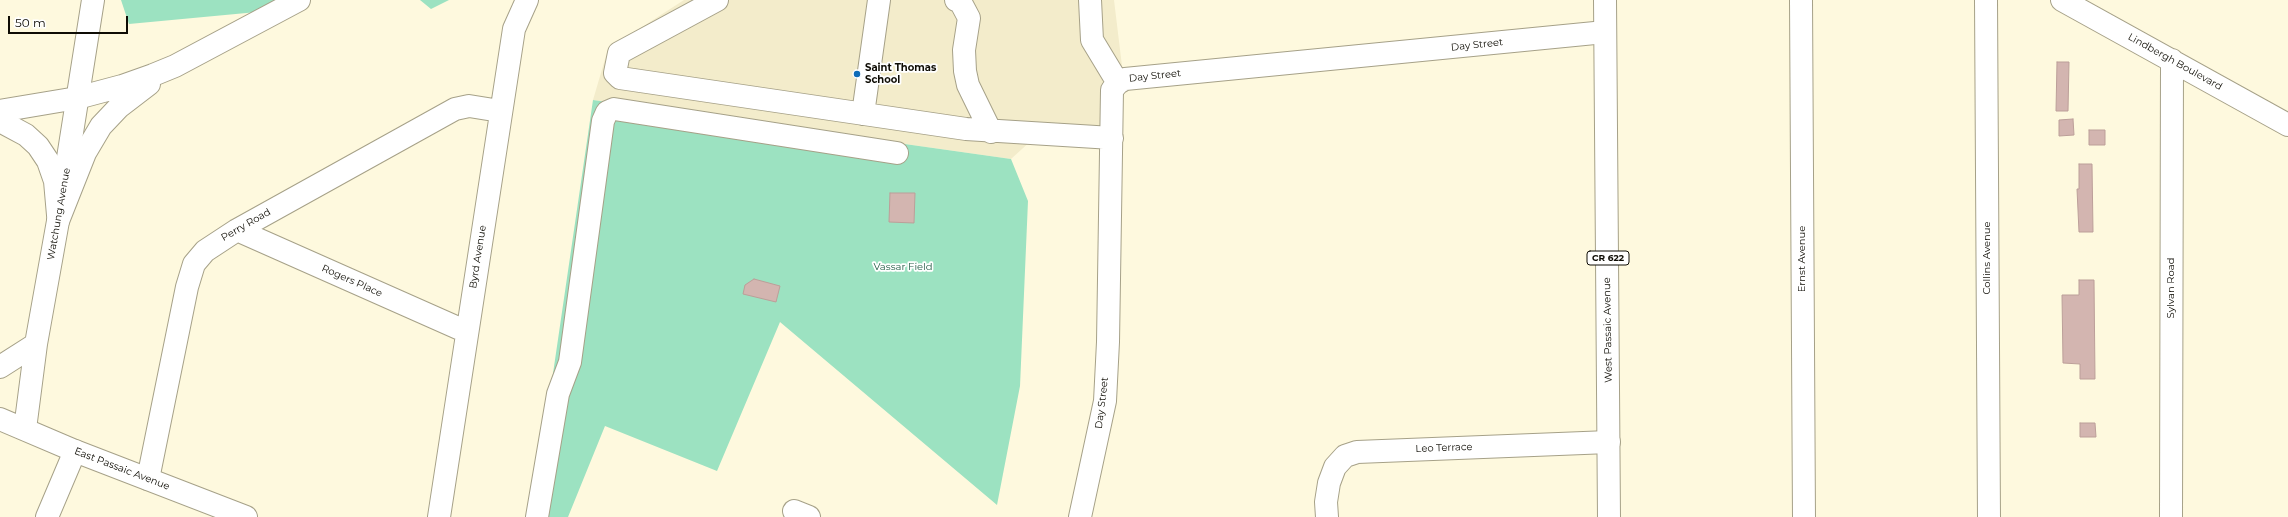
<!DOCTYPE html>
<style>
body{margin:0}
#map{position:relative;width:2288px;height:517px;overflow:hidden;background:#fef9de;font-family:Montserrat,sans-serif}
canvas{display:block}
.scale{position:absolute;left:8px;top:16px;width:120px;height:18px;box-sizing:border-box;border:2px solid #0e0c04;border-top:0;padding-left:5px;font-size:12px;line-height:14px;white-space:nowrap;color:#0e0c04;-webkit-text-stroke:3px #fff;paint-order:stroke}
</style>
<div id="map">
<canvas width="2288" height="517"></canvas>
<div class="scale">50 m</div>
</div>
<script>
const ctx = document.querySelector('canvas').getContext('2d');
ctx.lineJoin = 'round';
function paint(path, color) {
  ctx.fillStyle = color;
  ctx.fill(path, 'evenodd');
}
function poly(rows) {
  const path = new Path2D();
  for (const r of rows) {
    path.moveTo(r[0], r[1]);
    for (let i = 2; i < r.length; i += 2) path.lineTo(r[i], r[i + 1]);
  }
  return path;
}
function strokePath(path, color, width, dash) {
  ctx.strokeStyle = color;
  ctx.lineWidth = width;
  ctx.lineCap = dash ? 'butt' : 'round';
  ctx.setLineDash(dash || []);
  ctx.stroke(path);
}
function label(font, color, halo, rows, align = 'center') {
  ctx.font = font + ' Montserrat,sans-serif';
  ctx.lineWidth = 3.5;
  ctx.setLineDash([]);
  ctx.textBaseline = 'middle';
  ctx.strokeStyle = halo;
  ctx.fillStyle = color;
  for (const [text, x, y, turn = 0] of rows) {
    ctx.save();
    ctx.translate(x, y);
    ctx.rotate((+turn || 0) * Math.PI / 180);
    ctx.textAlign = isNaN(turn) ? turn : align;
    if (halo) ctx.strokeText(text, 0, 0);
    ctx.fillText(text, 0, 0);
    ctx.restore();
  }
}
paint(poly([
 [684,0,1114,0,1122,66,1103,81,1100,95,1103,143,1033,139,1011,159,593,100,608,49]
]), '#f3eccb');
paint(poly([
 [121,0,280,0,257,12,129,24],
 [420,0,449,0,431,9],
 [593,100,1011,159,1028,201,1020,386,997,505,780,322,717,471,605,426,568,517,532,517]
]), '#9ce2c1');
const building = poly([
 [2057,62,2069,62,2068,111,2056,111,2057,62],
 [2073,119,2074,135,2059,136,2059,120,2073,119],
 [2089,130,2105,130,2105,145,2089,145,2089,130],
 [2079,164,2092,164,2093,232,2079,232,2077,189,2079,189,2079,164],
 [890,193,915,193,914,223,889,222,890,193],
 [754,279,780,286,776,302,743,294,745,285,754,279],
 [2079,280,2094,280,2095,379,2080,379,2080,364,2063,363,2062,295,2079,295,2079,280],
 [2080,423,2095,423,2096,437,2080,437,2080,423]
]);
paint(building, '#d3b5b0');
strokePath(building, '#bc9f99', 1);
const minor = poly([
 [717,0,619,53,615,73,620,78,966,129,1112,138],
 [956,0,960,1,969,18,964,50,965,71,968,85,991,132],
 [1090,0,1092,40,1118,83],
 [1801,0,1804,517],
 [1986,0,1989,517],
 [2062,0,2288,125],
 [863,114,879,0],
 [237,230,467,332],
 [148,479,187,287,194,264,205,251,237,230,455,109,469,106,500,111],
 [794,511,809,517],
 [47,517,75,451],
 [439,517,514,29,527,0],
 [537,517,558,394,570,362,603,121,607,112,614,109,897,153],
 [1080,517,1105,401,1108,342,1112,90,1118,83,1125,79,1605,32],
 [1327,517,1326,502,1329,483,1335,467,1345,456,1357,452,1609,442],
 [2171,517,2172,60]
]);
const major = poly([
 [1605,0,1609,517],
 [0,367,36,344],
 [0,419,75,451,246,517],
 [25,429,36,344,58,221,93,0]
]);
const highway = poly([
 [0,111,77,98,122,86,153,75,175,66,299,0],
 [0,121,26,135,38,146,48,161,55,181,58,215],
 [58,221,85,153,101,126,119,107,149,84]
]);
strokePath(minor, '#a6a188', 24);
strokePath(major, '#a6a188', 24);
strokePath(highway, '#a6a188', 24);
strokePath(minor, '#fff', 22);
strokePath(major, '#fff', 22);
strokePath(highway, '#fff', 22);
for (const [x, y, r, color] of [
 [857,74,4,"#0d6cb8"]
]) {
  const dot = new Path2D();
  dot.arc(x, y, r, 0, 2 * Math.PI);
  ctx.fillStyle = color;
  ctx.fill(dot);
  strokePath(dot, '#fff', 1.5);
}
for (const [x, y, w] of [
 [1608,258,42]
]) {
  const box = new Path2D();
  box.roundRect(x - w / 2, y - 7, w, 14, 3);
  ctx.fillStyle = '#fff';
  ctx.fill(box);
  strokePath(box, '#0e0c04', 1);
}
label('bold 9px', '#0e0c04', null, [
 ["CR 622",1608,258]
]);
label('10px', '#0e0c04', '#fff', [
 ["Day Street",1477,45,-6],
 ["Lindbergh Boulevard",2175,62,29],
 ["Day Street",1155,76,-6],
 ["Watchung Avenue",59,214,-80],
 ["Perry Road",246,225,-30],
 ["Byrd Avenue",478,257,-81],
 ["Collins Avenue",1987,258,-90],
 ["Ernst Avenue",1802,259,-90],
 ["Rogers Place",352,281,24],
 ["Sylvan Road",2171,288,-90],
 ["West Passaic Avenue",1608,330,-91],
 ["Day Street",1102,403,-83],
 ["Leo Terrace",1444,448,-2],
 ["East Passaic Avenue",122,469,21]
]);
label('bold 10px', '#0e0c04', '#fff', [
 ["Saint Thomas",865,68],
 ["School",865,80]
], 'left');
label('10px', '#245c46', '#fff', [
 ["Vassar Field",903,267]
]);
</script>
